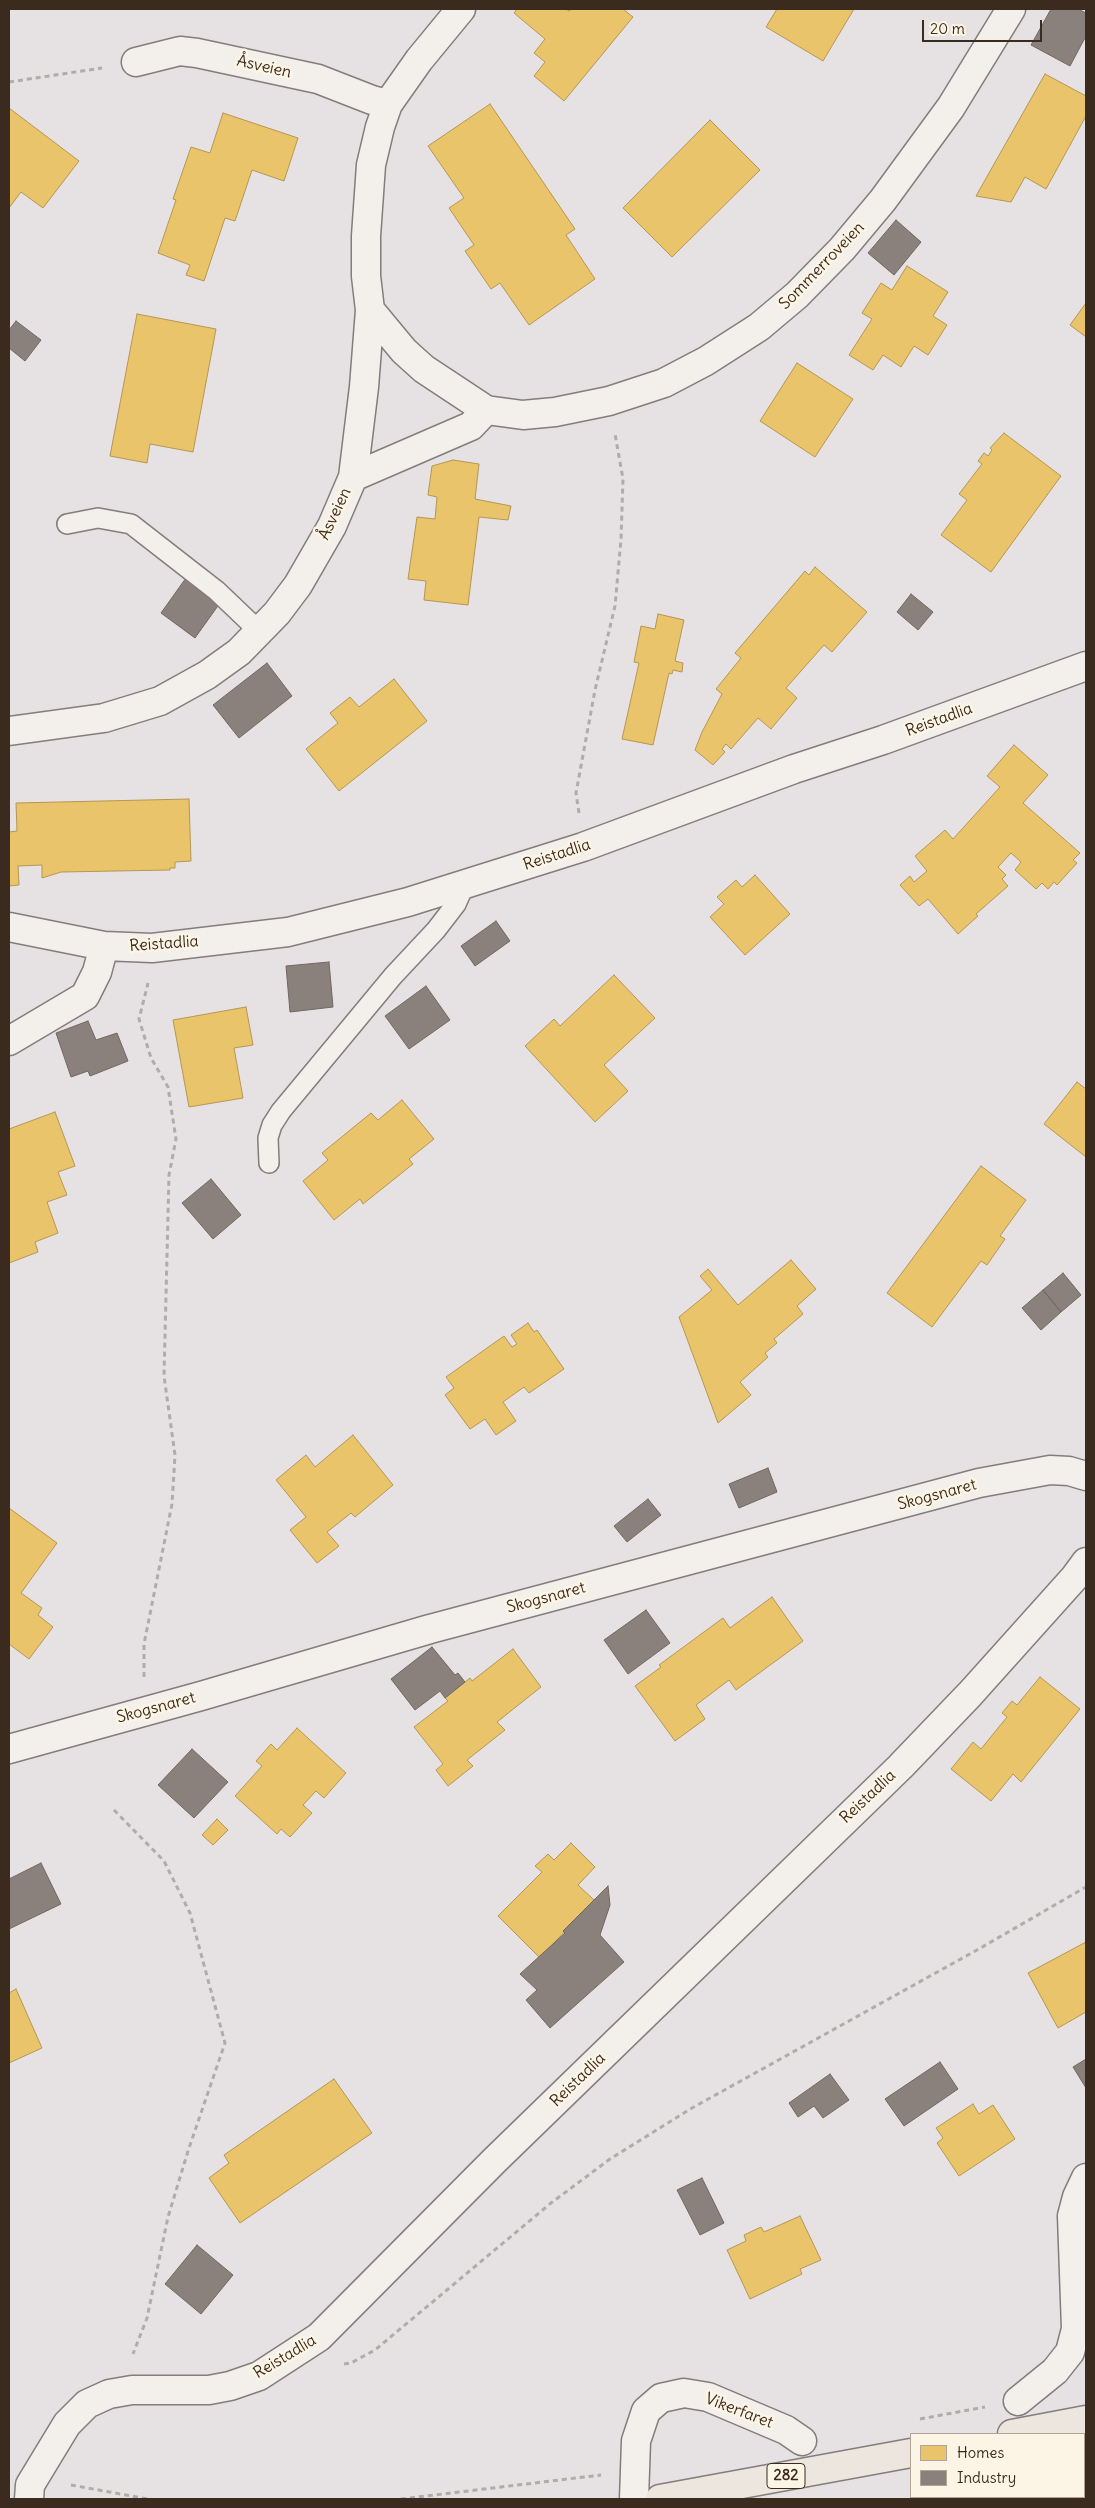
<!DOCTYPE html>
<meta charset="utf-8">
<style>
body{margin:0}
#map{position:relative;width:1095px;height:2508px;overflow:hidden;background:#e6e1e3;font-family:Delius,sans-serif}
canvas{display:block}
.frame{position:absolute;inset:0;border:10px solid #3b2a1e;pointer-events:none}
.legend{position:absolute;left:910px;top:2433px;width:175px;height:65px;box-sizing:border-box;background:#fcf5e5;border:1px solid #afa495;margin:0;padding:6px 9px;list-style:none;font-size:15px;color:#3b2a1e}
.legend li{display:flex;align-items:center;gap:10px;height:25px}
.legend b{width:25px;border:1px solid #afa495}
.scale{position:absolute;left:922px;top:20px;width:120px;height:22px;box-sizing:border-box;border:2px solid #3b2a1e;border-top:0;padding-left:6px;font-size:15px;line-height:18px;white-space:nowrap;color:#3b2a1e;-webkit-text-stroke:4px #fcf5e5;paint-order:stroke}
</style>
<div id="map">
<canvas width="1095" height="2508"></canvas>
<div class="frame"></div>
<ul class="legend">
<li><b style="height:14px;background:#e9c46a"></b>Homes</li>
<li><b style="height:14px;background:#8a817c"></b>Industry</li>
</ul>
<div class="scale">20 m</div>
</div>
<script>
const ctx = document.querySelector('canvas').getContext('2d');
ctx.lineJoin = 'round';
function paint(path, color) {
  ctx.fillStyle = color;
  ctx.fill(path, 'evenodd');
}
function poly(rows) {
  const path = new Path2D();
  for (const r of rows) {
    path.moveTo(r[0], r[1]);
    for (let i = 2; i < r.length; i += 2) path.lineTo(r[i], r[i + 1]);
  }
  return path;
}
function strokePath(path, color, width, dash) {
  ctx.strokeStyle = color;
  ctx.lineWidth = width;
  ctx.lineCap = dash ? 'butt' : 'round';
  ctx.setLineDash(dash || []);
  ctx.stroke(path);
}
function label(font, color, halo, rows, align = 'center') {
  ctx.font = font + ' Delius,sans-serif';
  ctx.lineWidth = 5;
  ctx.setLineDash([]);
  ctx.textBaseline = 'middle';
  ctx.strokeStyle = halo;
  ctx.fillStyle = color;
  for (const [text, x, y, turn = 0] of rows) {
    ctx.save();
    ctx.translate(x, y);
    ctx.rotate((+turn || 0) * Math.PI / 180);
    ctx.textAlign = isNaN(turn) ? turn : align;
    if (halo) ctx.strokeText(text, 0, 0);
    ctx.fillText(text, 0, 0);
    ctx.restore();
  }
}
const homes = poly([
 [517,9,566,9,569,11,571,9,623,9,633,17,564,101,534,76,545,62,534,53,545,39,514,13,517,9],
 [777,9,854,9,823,61,766,27,777,9],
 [1045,74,1086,96,1086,116,1046,189,1025,177,1011,202,976,196,1045,74],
 [490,104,575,229,566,235,595,279,529,325,500,283,491,289,465,251,474,245,449,208,464,198,428,146,490,104],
 [9,108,79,161,43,208,21,192,9,208,9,108],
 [223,113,298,138,284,181,252,170,235,221,225,218,204,281,186,275,190,265,158,253,176,200,173,199,191,147,210,153,223,113],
 [710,120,760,170,672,257,623,208,710,120],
 [907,266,948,292,933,316,947,325,928,355,914,346,901,367,883,355,873,370,849,355,872,319,862,313,881,283,892,290,907,266],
 [1086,303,1086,337,1070,325,1086,303],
 [137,314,216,329,193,452,150,444,147,463,110,456,137,314],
 [797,363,853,399,815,457,760,421,797,363],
 [1004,433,1061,476,991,572,941,535,967,500,959,494,982,464,978,461,984,453,988,456,992,450,990,448,1004,433],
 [453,460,479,464,475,499,511,506,508,520,479,517,468,605,424,600,426,581,408,579,417,517,435,519,437,497,428,495,432,466,453,460],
 [815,567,867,612,832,652,824,645,786,688,797,698,771,729,758,718,731,749,726,744,722,749,725,752,713,765,695,750,702,732,722,694,716,689,741,658,735,653,805,571,809,575,815,567],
 [658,614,684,620,675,661,683,663,682,672,673,670,672,674,669,673,653,745,622,739,639,663,634,662,641,626,655,629,658,614],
 [394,679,427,721,339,791,306,749,338,723,330,713,350,697,359,707,394,679],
 [1014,745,1048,775,1023,803,1080,853,1073,860,1077,863,1057,885,1054,882,1048,889,1042,883,1036,889,1015,870,1021,862,1011,853,998,867,1006,875,1002,879,1008,886,976,914,978,916,958,934,928,899,919,906,900,885,910,876,914,882,927,871,915,856,945,830,953,839,1000,787,987,776,1014,745],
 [189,799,191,861,175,862,175,868,170,868,170,870,61,872,42,878,42,865,18,866,19,885,9,886,9,832,17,831,16,803,189,799],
 [755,875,790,914,745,955,710,917,724,904,717,897,736,880,742,887,755,875],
 [614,975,655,1018,604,1065,628,1091,595,1122,525,1046,554,1019,560,1026,614,975],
 [246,1007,253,1045,234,1048,243,1098,189,1107,173,1020,246,1007],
 [1077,1082,1086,1089,1086,1157,1044,1124,1077,1082],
 [402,1100,434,1139,409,1159,413,1164,363,1204,360,1199,334,1220,303,1181,328,1160,322,1153,371,1113,378,1120,402,1100],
 [55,1112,75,1166,58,1172,67,1195,47,1202,58,1233,35,1242,38,1252,9,1263,9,1129,55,1112],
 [981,1166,1026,1200,1000,1236,1005,1239,987,1265,981,1261,932,1327,887,1293,981,1166],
 [791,1260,816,1289,797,1306,803,1314,774,1339,777,1343,765,1353,768,1357,740,1382,751,1395,718,1423,679,1317,712,1290,700,1276,708,1269,738,1305,791,1260],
 [528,1323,534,1332,537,1330,564,1369,529,1393,524,1387,503,1402,516,1421,496,1435,485,1419,470,1429,445,1395,454,1388,446,1377,504,1336,512,1347,517,1344,511,1335,528,1323],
 [353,1435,393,1485,355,1517,351,1513,327,1532,339,1546,317,1563,290,1530,306,1517,276,1480,306,1455,315,1467,353,1435],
 [9,1508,57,1543,21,1593,42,1608,38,1615,53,1627,29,1659,9,1644,9,1508],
 [772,1597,803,1641,736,1690,729,1680,696,1705,705,1719,675,1741,635,1686,661,1667,659,1665,723,1618,730,1628,772,1597],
 [513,1649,541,1687,497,1722,505,1730,467,1760,473,1766,448,1786,436,1770,443,1764,414,1727,448,1701,445,1698,470,1678,472,1681,513,1649],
 [1040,1677,1080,1709,1021,1782,1013,1774,991,1801,951,1769,973,1742,981,1749,1007,1717,1002,1713,1012,1701,1017,1705,1040,1677],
 [297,1728,346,1773,324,1798,316,1791,303,1805,312,1813,290,1837,281,1829,277,1834,235,1796,262,1766,256,1761,271,1744,277,1750,297,1728],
 [217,1819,228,1830,213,1845,202,1835,217,1819],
 [571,1843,595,1867,578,1885,594,1900,540,1958,498,1916,542,1872,535,1866,548,1854,554,1860,571,1843],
 [1086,1942,1086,2012,1058,2028,1028,1973,1086,1942],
 [16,1989,42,2048,9,2063,9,1993,16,1989],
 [334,2079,372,2133,240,2223,209,2178,229,2163,224,2155,334,2079],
 [973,2104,979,2114,993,2105,1015,2139,959,2176,937,2143,943,2138,936,2128,973,2104],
 [800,2216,821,2260,800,2269,802,2274,750,2299,727,2250,746,2241,744,2235,761,2227,764,2232,800,2216]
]);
paint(homes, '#e9c46a');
strokePath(homes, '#b59653', 1);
const industry = poly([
 [1051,9,1078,9,1086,13,1086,36,1070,66,1031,45,1051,9],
 [896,220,921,242,894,275,868,253,896,220],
 [16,321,41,340,25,361,9,348,9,330,16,321],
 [186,578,220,603,195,638,161,613,186,578],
 [911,594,933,612,918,630,897,612,911,594],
 [267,663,292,696,239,738,213,705,267,663],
 [496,921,510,941,475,966,461,946,496,921],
 [329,962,333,1007,290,1012,286,966,329,962],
 [426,986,450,1020,409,1049,385,1016,426,986],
 [88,1021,96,1040,117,1033,128,1061,90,1076,88,1071,71,1077,56,1033,88,1021],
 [211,1179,241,1215,213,1239,182,1203,211,1179],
 [1063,1273,1081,1295,1061,1312,1043,1290,1063,1273],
 [1043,1290,1061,1312,1041,1330,1022,1308,1043,1290],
 [768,1468,777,1492,739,1508,729,1484,768,1468],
 [648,1499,661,1515,627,1542,614,1526,648,1499],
 [646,1610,670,1643,628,1674,604,1640,646,1610],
 [432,1647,455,1675,458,1673,465,1682,445,1698,440,1691,415,1710,391,1679,432,1647],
 [192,1749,228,1782,194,1818,158,1785,192,1749],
 [41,1863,61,1904,9,1929,9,1879,41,1863],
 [608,1886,610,1905,600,1935,624,1962,550,2028,526,2000,537,1990,520,1974,565,1933,563,1931,608,1886],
 [1086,2059,1086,2088,1073,2067,1086,2059],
 [940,2062,958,2089,904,2126,885,2099,940,2062],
 [830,2074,849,2100,823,2118,814,2106,798,2117,789,2103,830,2074],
 [702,2178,724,2223,700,2235,677,2190,702,2178],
 [197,2245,233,2275,201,2314,165,2284,197,2245]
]);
paint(industry, '#8a817c');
strokePath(industry, '#726760', 1);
const service = poly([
 [67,524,98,518,131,524,217,591,260,632],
 [269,1163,268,1138,272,1125,281,1111,393,976,436,930,456,904,465,884]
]);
const minor = poly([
 [136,62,180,51,197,53,318,79,372,100,388,104],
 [370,310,404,351,424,369,486,410],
 [353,477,471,426,486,410,523,415,555,412,609,401,664,383,706,361,759,327,797,295,842,249,883,200,951,107,1011,9],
 [9,731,104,718,160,701,207,675,239,652,277,613,298,585,332,526,353,477,364,387,370,310,366,276,366,236,371,165,380,127,388,104,419,60,461,9],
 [9,927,104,946,152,948,288,932,408,902,583,847,794,769,883,740,1086,666],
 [9,1041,85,996,97,972,104,946],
 [9,1749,201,1696,430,1629,979,1483,1050,1470,1069,1471,1086,1476],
 [1018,2401,1055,2371,1070,2352,1076,2329,1072,2216,1077,2197,1086,2178],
 [29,2499,30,2485,67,2424,87,2404,109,2394,132,2390,209,2390,230,2386,259,2376,319,2337,495,2160,900,1767,970,1694,1075,1577,1086,1562],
 [634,2499,636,2441,646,2411,661,2398,684,2393,708,2397,786,2430,802,2441]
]);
const primary = poly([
 [1012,2434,1086,2420],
 [660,2499,911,2453]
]);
strokePath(service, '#837d7c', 22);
strokePath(minor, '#837d7c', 31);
strokePath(primary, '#837d7c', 31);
strokePath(poly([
 [9,82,102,68],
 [579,813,576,793,595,690,615,606,621,539,623,479,615,434],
 [144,1677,144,1644,172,1504,175,1455,164,1376,169,1175,176,1139,168,1087,151,1058,139,1019,148,983],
 [114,1810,164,1861,190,1913,225,2043,188,2151,168,2217,147,2318,133,2354],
 [344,2364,351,2363,375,2350,551,2203,610,2159,692,2108,977,1950,1086,1887],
 [920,2419,985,2407],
 [71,2485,148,2499],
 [401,2499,601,2475]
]), '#b0aca8', 3, [5, 4]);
strokePath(service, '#f3efeb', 19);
strokePath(minor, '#f3efeb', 28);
strokePath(primary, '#ece6de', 28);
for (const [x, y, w] of [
 [786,2476,38]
]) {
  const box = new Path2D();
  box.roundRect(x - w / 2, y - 12.5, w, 25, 4);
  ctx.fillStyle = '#fcf5e5';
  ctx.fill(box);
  strokePath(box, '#3b2a1e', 1);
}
label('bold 15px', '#3b2a1e', null, [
 ["282",786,2476]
]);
label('16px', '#3b2a1e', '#fcf5e5', [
 ["Åsveien",264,67,13],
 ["Sommerroveien",822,266,-46],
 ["Åsveien",335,514,-65],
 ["Reistadlia",939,720,-20],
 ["Reistadlia",557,855,-18],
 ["Reistadlia",164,944,-4],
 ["Skogsnaret",937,1495,-15],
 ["Skogsnaret",546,1598,-15],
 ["Skogsnaret",156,1708,-15],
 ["Reistadlia",868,1797,-43],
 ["Reistadlia",578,2080,-44],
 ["Reistadlia",285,2357,-31],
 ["Vikerfaret",739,2411,21]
]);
</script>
